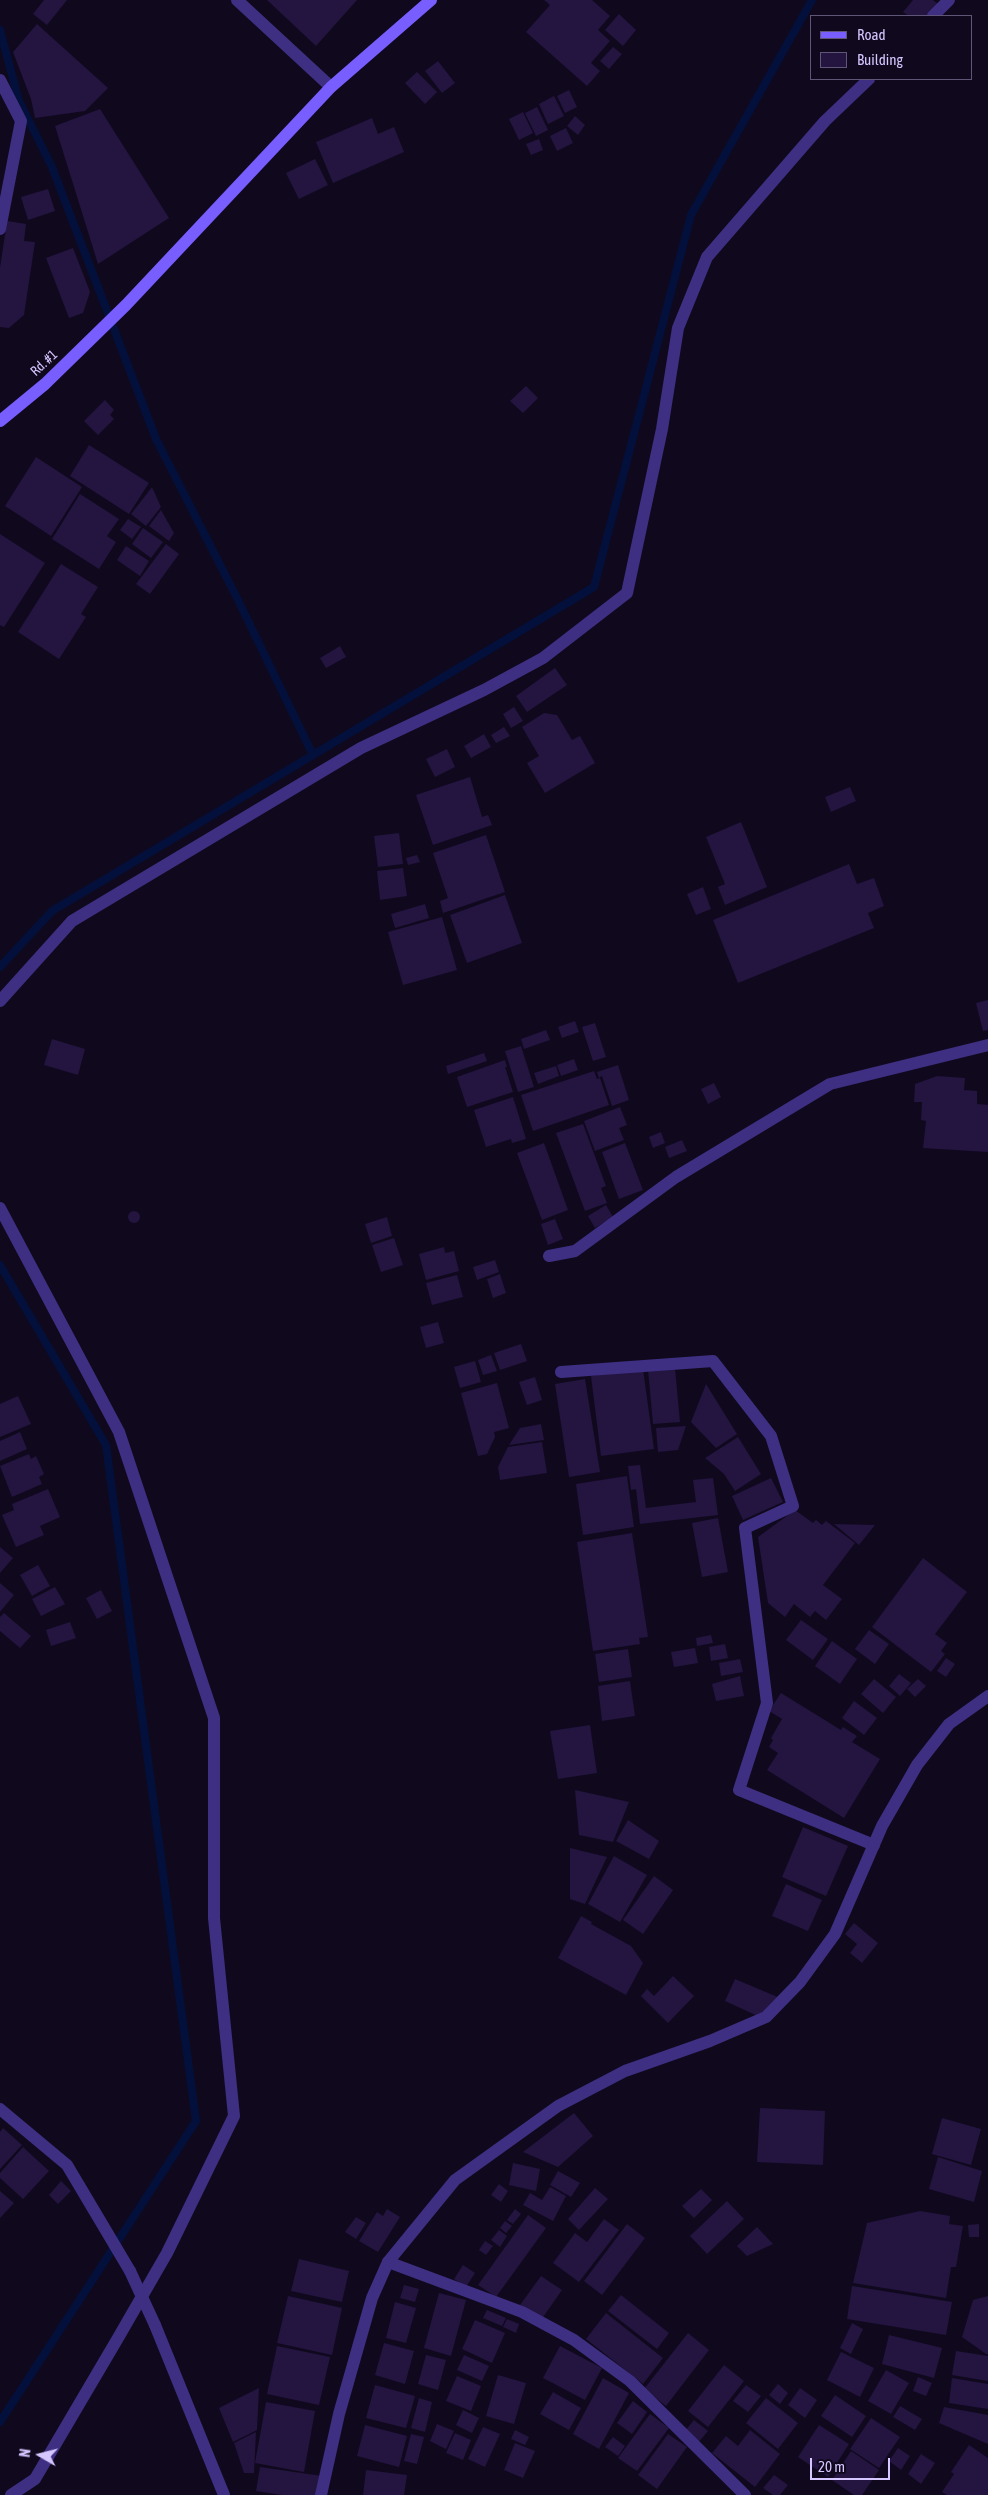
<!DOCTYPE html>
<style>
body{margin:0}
#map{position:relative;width:988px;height:2495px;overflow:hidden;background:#10091d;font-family:"Asap Condensed",sans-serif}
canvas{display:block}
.legend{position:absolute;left:810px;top:15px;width:162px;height:65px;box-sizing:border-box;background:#10091d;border:1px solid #5f5577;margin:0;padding:6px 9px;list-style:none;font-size:15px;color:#d5c6ff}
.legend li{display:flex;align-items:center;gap:10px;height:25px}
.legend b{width:25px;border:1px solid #5f5577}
.north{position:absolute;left:15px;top:2430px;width:50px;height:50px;-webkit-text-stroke:4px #10091d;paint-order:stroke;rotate:278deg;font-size:14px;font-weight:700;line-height:20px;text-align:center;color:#d5c6ff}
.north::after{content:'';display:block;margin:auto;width:18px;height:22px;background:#d5c6ff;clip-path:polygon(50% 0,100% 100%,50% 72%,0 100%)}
.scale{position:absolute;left:810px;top:2458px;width:80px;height:22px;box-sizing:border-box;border:2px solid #d5c6ff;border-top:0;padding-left:6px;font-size:15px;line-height:18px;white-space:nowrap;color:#d5c6ff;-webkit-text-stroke:4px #10091d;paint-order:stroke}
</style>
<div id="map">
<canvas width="988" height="2495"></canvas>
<ul class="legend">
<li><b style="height:6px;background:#785dff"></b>Road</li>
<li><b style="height:14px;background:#231440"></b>Building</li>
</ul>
<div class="north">N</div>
<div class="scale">20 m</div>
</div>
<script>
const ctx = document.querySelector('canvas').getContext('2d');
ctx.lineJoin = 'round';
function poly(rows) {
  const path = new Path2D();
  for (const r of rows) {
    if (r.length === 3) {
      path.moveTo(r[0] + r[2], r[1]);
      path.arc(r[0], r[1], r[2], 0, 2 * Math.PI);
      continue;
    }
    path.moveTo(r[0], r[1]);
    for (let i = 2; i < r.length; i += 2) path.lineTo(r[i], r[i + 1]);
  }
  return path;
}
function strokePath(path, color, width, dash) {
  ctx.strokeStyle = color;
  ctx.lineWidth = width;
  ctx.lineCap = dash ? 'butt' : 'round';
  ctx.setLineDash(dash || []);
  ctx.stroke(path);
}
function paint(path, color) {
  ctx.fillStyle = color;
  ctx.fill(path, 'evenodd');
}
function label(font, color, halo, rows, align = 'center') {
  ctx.font = font + ' "Asap Condensed",sans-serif';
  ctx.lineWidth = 5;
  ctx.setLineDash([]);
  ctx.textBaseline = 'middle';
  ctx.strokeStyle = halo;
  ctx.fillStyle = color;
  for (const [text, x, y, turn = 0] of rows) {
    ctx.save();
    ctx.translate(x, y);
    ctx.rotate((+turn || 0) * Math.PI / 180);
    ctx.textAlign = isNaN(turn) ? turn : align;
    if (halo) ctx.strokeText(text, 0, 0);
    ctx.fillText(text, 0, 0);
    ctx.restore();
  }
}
strokePath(poly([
 [0,30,19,101,52,167,156,439,237,598,313,755],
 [0,967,52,911,594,587,691,215,812,0],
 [0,1265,106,1445,196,2121,0,2422]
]), '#04103c', 8);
paint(poly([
 [44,0,67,0,47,25,33,14],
 [267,0,357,0,316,46],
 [544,0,592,0,610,16,598,30,610,41,591,63,600,71,587,86,526,32,550,5],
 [913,0,933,0,938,4,929,16,909,16,903,12],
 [619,14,636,30,623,46,605,30],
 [37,24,108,88,85,111,35,118,31,99,13,52],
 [613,47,622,54,609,69,600,61],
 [438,61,455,83,442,93,425,71],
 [417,72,437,92,425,104,405,83],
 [569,90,577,107,565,113,557,96],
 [554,96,564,116,548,124,539,104],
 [537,107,548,130,536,136,525,113],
 [100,109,169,218,98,264,55,126],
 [523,112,533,133,519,140,509,119],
 [575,116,585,125,578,135,567,126],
 [372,118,378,134,394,127,404,152,333,183,316,142],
 [566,128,573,143,557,151,550,136],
 [539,139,543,150,531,155,526,144],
 [315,159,328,185,299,199,286,173],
 [48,189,55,211,28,220,21,197],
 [7,221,26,224,24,241,35,242,24,315,9,328,0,327,0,268],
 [73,248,90,292,83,313,69,318,46,258],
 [526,386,538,398,523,413,510,401],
 [105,400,114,410,110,415,114,419,98,435,84,421],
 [89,445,149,483,129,514,70,476],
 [36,457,82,487,51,536,5,506],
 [152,487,161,507,146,526,131,514],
 [80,494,119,519,107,536,116,542,99,569,52,539],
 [161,510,174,533,169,541,149,526],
 [128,519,141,527,132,539,120,530],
 [143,528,163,542,151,558,132,544],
 [0,534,45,563,4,627,0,625],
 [166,544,179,554,150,594,136,584],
 [126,546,149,561,140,576,117,560],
 [61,564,98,587,81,614,86,617,59,659,18,632],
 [340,646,346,657,326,668,320,658],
 [555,668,567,685,527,712,516,696],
 [514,707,523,721,511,728,503,714],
 [544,713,557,715,572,740,580,736,595,763,545,793,527,763,539,756,522,727],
 [504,727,510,736,496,743,491,735],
 [484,734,491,747,471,758,464,746],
 [447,749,455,767,435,777,426,759],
 [470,777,482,817,488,815,492,825,433,845,416,795],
 [850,787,856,801,831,812,825,797],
 [741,822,767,887,725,905,718,887,725,884,706,837],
 [399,833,403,864,378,867,374,836],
 [486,835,505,892,443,913,440,901,448,898,433,853],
 [417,855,420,862,408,865,406,858],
 [849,864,857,884,874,878,884,906,868,913,874,928,738,983,713,920],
 [403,868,407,896,380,900,377,871],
 [703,887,711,909,696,915,687,894],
 [505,895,522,943,467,963,450,915],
 [425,904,429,918,395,928,391,914],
 [442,917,457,970,403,985,388,932],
 [988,1000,988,1030,983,1031,976,1003],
 [575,1021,579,1032,562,1038,558,1027],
 [595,1023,606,1057,593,1061,582,1027],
 [546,1030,550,1040,524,1049,521,1039],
 [52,1039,85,1049,78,1075,44,1065],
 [521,1046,534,1087,518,1092,505,1051],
 [484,1053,487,1061,448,1074,446,1066],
 [574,1059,578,1070,561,1076,557,1065],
 [505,1060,507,1067,505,1067,513,1092,467,1107,457,1077],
 [618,1065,629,1100,612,1106,602,1076,599,1078,597,1072],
 [556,1066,559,1076,538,1084,534,1073],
 [594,1071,597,1079,600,1078,609,1105,533,1131,521,1095],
 [937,1076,965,1078,964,1090,977,1091,977,1104,988,1105,988,1152,923,1148,926,1121,921,1120,922,1102,914,1102,915,1084],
 [714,1083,721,1097,708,1104,701,1089],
 [513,1097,526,1139,512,1143,511,1139,486,1147,474,1110],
 [620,1107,627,1125,619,1128,624,1140,595,1151,584,1121],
 [583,1124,606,1186,601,1188,607,1203,585,1211,556,1133],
 [661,1132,665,1143,653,1148,649,1137],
 [682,1140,687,1151,669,1158,665,1147],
 [544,1143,568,1210,542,1220,517,1153],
 [625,1143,643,1190,619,1199,602,1152],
 [606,1205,613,1217,595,1228,588,1216],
 [134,1217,6],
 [387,1217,392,1236,371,1243,365,1224],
 [555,1219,563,1239,548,1245,541,1224],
 [394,1238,403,1265,381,1272,372,1245],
 [444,1247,445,1253,454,1251,459,1271,426,1280,419,1254],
 [495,1260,499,1272,477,1280,473,1267],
 [500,1274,506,1293,493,1298,487,1279],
 [457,1275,463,1297,432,1305,426,1283],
 [438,1322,444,1343,426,1348,420,1327],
 [521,1344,527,1361,500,1370,494,1353],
 [491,1355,497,1371,483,1375,478,1360],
 [475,1361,481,1382,460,1388,454,1367],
 [675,1368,680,1422,653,1424,648,1370],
 [643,1369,654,1449,601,1456,591,1376],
 [535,1377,542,1400,527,1405,519,1382],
 [585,1379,600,1472,569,1477,555,1384],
 [497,1383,509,1428,494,1432,495,1437,487,1454,478,1456,461,1393],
 [706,1384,737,1434,716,1448,691,1422],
 [18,1396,31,1424,0,1437,0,1404],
 [541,1424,544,1440,509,1445,520,1428],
 [686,1426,678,1450,658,1452,656,1428],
 [20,1432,27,1449,0,1461,0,1441],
 [738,1437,761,1474,735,1491,724,1474,705,1458],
 [542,1442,547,1473,500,1480,498,1467,508,1447],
 [29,1454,31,1459,36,1456,44,1474,39,1477,42,1484,12,1497,0,1466],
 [640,1465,646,1508,696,1502,693,1480,713,1478,718,1515,640,1524,636,1489,631,1490,628,1466],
 [627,1476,634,1527,583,1535,576,1484],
 [771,1478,783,1502,743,1520,732,1496],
 [48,1489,60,1517,40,1526,44,1535,16,1547,2,1515,14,1510,12,1504],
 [795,1510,813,1523,816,1520,822,1525,826,1521,855,1543,823,1585,842,1599,826,1620,815,1611,810,1617,794,1604,785,1617,768,1603,758,1537],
 [718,1518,728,1572,702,1577,692,1523],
 [834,1524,875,1525,859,1545],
 [632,1533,648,1637,639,1638,640,1644,593,1651,577,1542],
 [0,1547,13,1558,0,1573],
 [923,1558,967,1592,935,1634,947,1643,941,1651,945,1654,931,1672,872,1627],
 [38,1565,50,1586,32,1596,20,1575],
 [0,1583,14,1595,0,1612],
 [55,1587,65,1604,41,1616,32,1599],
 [101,1590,112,1611,97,1619,86,1598],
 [4,1613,31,1636,20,1648,0,1631,0,1617],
 [801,1620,828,1639,813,1660,786,1640],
 [70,1622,76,1638,51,1646,46,1630],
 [869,1630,889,1644,875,1664,855,1649],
 [711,1635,713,1643,697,1646,696,1638],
 [832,1641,857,1659,840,1684,815,1666],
 [725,1644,728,1658,711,1661,709,1647],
 [695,1648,698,1663,674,1667,671,1652],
 [628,1649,632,1677,599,1682,595,1654],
 [946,1658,955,1664,946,1677,937,1671],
 [740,1659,743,1672,721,1676,719,1663],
 [899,1674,911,1683,900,1696,889,1686],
 [740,1676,744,1696,716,1701,712,1684],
 [874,1679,896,1697,883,1713,861,1694],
 [918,1679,926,1686,915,1697,907,1689],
 [630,1681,635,1716,602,1721,598,1686],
 [781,1693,841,1730,843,1727,857,1736,852,1742,880,1759,844,1818,767,1770,778,1753,769,1747,773,1740,771,1738,782,1719,769,1711],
 [854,1701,877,1718,864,1735,842,1718],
 [590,1725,597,1773,558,1779,550,1731],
 [575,1790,629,1802,613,1842,579,1835],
 [628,1820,659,1841,649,1859,616,1841],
 [803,1827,848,1846,826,1896,782,1877],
 [570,1848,607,1857,585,1904,570,1899],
 [614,1856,647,1875,620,1922,588,1904],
 [654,1876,673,1890,643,1934,623,1920],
 [786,1884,822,1900,808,1931,772,1916],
 [581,1916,592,1922,591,1924,631,1946,643,1963,626,1995,558,1958],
 [854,1923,878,1943,862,1963,850,1953,857,1944,845,1934],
 [673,1976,694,1996,668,2023,641,1996,647,1989,654,1996],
 [735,1979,780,1998,760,2017,725,2001],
 [760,2108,825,2111,823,2165,757,2162],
 [574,2113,593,2136,558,2167,523,2152],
 [942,2118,981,2129,971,2165,932,2154],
 [3,2128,22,2145,0,2169,0,2132],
 [23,2147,49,2171,23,2199,0,2178,0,2173],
 [938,2157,982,2171,974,2202,929,2189],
 [513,2163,540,2169,536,2191,509,2185],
 [558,2171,580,2183,571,2197,550,2185],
 [61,2181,71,2191,58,2204,49,2195],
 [499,2184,508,2191,501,2202,491,2195],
 [550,2187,566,2196,553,2221,523,2205,530,2193,542,2200],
 [595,2188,608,2199,579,2230,568,2219],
 [701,2189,712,2200,694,2218,682,2206],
 [0,2191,14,2203,0,2218],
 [727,2201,744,2219,707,2254,690,2236],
 [387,2209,400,2217,378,2252,359,2241,377,2212,383,2216],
 [515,2209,521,2214,513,2224,507,2220],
 [920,2211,950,2216,949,2224,963,2226,956,2267,951,2267,946,2298,853,2283,867,2223],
 [528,2215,546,2228,496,2297,478,2285],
 [356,2217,366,2223,356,2239,345,2232],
 [604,2219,619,2230,579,2282,553,2263,575,2233,587,2242],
 [505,2221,512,2226,506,2233,500,2228],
 [627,2224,645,2238,602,2295,584,2281],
 [979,2224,979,2237,969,2237,968,2225],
 [757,2227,773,2244,747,2256,737,2246],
 [499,2230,507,2236,500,2247,491,2240],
 [485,2241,493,2246,486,2255,479,2250],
 [299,2259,349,2271,342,2302,291,2291],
 [463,2265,475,2273,466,2287,454,2279],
 [541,2276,562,2290,541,2320,520,2305],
 [404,2285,419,2289,415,2302,400,2298],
 [852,2286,952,2302,946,2335,847,2319],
 [439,2293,466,2300,451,2356,424,2348],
 [621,2295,669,2333,657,2349,608,2311],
 [288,2296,342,2308,332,2355,277,2343],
 [988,2296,988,2354,986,2354,962,2337,973,2300],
 [395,2302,416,2308,406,2343,386,2338],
 [487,2310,506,2318,502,2326,483,2318],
 [606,2313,663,2358,643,2384,586,2339],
 [507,2319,519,2324,516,2333,503,2327],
 [475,2320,505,2333,492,2363,462,2349],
 [852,2323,863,2329,851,2354,840,2348],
 [688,2333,709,2350,666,2406,644,2389],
 [889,2335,942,2348,934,2378,882,2364],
 [384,2343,414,2351,405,2384,375,2375],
 [277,2346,330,2357,319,2405,267,2394],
 [560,2346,602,2368,585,2400,543,2378],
 [956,2351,988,2356,988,2381,952,2375],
 [841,2352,874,2368,860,2397,827,2380],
 [426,2355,446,2360,438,2390,418,2384],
 [464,2355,489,2366,482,2381,457,2370],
 [724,2365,744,2381,708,2427,688,2411],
 [886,2370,909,2383,891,2414,868,2401],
 [498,2375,526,2383,514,2424,486,2416],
 [457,2376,481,2386,471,2411,446,2401],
 [918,2377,932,2383,926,2396,913,2391],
 [603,2378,629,2393,599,2449,573,2434],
 [952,2378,988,2384,988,2409,949,2403],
 [778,2384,788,2393,780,2404,769,2395],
 [375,2385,415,2396,406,2428,366,2418],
 [746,2385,761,2396,748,2412,733,2401],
 [259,2388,257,2430,233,2442,219,2408],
 [800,2388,817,2400,805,2418,788,2405],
 [553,2392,581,2408,569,2430,540,2414],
 [835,2395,866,2416,852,2437,821,2416],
 [419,2398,432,2402,425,2432,411,2428],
 [766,2398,798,2423,778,2449,746,2423],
 [633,2401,647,2412,632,2434,617,2423],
 [266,2402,315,2411,304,2472,255,2463],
 [900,2406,922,2419,915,2430,893,2417],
 [944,2407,988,2415,988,2444,939,2423],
 [463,2410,479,2418,472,2433,456,2425],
 [650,2414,669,2428,637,2471,618,2458],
 [871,2418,900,2437,879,2468,850,2449],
 [694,2420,708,2431,698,2443,684,2432],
 [437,2424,454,2431,446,2449,430,2441],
 [365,2425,407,2436,399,2467,357,2456],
 [819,2425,849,2444,828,2477,798,2457],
 [483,2427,500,2434,485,2467,468,2459],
 [515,2430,529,2437,525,2445,511,2439],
 [750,2430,780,2454,755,2487,712,2453,726,2436,738,2446],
 [256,2432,254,2473,244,2473,234,2443],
 [455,2433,471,2440,463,2460,446,2453],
 [411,2434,424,2437,417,2464,404,2461],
 [668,2434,687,2447,657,2489,638,2475],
 [613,2437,625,2446,618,2456,605,2447],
 [515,2443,535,2451,523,2478,504,2470],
 [969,2445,988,2458,988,2495,947,2495,942,2492,954,2474,951,2472],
 [898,2448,910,2456,901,2470,889,2461],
 [851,2451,879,2470,862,2495,854,2495,832,2480],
 [921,2454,935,2463,921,2484,908,2474],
 [260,2467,322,2476,319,2495,282,2495,256,2491],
 [366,2470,407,2475,404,2495,363,2495],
 [774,2475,788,2485,780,2495,773,2495,763,2488]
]), '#231440');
strokePath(poly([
 [237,0,331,87],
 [933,16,949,0],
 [0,80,21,121,0,229],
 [0,1001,72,921,361,748,484,690,543,658,627,593,662,429,678,328,707,257,825,121,869,79],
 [0,1208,119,1432,214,1718,214,1918,234,2116,167,2253,118,2338,35,2479,11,2495],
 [549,1256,575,1251,676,1177,830,1084,988,1045],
 [561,1372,713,1361,771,1436,793,1506,745,1528,767,1703,739,1790,874,1845],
 [0,2109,67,2165,130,2271],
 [388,2262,522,2312,574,2340,630,2381,745,2495],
 [155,2325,224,2495]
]), '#3e2f82', 12);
strokePath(poly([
 [321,2495,339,2414,372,2298,388,2262,455,2180,558,2106,625,2071,710,2041,766,2017,800,1982,835,1934,882,1826,917,1765,949,1724,988,1696]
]), '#3e2f82', 12);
strokePath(poly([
 [0,421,45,384,126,305,331,87,431,0]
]), '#785dff', 12);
strokePath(poly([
 [130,2271,155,2325]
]), '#3e2f82', 12);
label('14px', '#d5c6ff', '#10091d', [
 ["Rd. #1",44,363,-43]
]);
</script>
